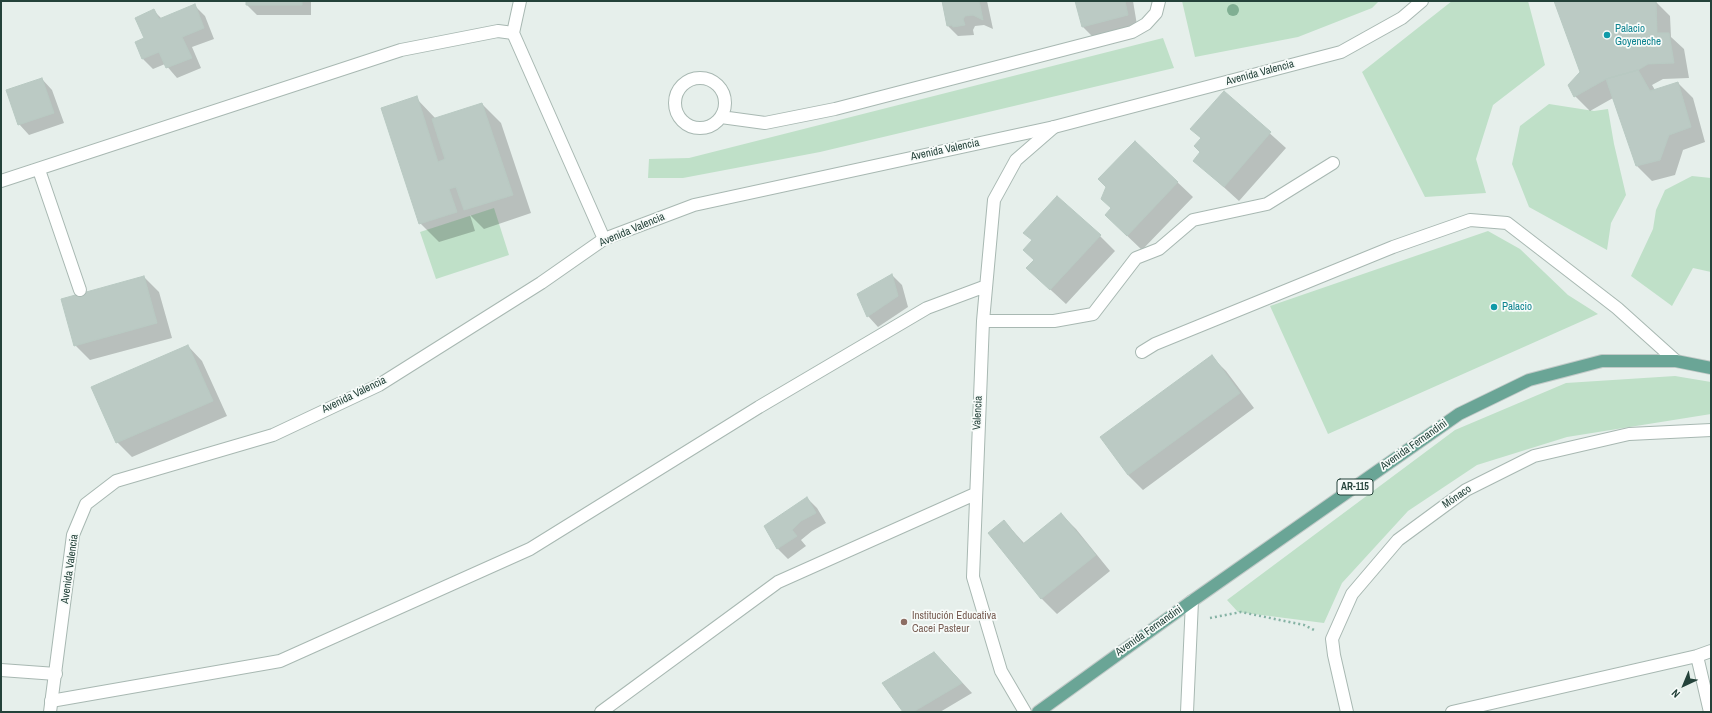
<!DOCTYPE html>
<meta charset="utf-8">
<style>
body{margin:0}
#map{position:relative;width:1712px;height:713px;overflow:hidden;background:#e6efeb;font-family:"Archivo Narrow",sans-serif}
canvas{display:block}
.frame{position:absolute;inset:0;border:2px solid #24423a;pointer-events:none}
.north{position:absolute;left:1664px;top:665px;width:40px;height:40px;-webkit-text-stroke:3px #f7fbf9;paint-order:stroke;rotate:224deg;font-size:11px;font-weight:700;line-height:16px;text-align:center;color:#24423a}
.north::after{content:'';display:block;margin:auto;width:14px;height:18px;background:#24423a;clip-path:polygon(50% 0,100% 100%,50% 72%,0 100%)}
</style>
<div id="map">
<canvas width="1712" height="713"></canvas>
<div class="frame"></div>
<div class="north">N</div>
</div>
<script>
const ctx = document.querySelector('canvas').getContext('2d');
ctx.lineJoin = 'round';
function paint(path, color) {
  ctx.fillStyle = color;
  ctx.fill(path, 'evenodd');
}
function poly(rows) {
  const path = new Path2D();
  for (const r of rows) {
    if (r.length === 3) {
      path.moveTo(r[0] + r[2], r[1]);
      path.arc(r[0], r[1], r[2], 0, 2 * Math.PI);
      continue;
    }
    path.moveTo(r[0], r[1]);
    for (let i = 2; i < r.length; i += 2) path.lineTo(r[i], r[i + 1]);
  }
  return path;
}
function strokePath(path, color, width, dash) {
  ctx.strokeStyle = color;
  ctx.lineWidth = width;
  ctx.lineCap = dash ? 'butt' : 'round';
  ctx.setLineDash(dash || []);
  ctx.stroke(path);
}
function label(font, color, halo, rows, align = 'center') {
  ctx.font = font + ' "Archivo Narrow",sans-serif';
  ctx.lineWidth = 3.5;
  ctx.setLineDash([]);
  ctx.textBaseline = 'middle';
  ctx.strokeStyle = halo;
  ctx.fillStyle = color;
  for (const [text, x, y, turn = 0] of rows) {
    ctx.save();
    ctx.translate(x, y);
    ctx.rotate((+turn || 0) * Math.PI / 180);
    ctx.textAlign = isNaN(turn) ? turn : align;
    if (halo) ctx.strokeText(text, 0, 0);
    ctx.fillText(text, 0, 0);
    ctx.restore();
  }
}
paint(poly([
 [1182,1,1379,1,1372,8,1298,37,1195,57],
 [1452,1,1528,1,1545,65,1493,105,1476,159,1486,193,1425,197,1362,72],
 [1163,38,1174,68,820,152,683,178,648,178,649,159,689,158],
 [1549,104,1594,111,1608,109,1614,144,1626,195,1611,223,1607,250,1529,207,1512,164,1520,126],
 [1692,176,1711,178,1711,272,1693,268,1672,306,1631,276,1653,229,1656,210,1665,190],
 [494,208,509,255,436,279,420,232],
 [1488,231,1520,249,1568,295,1598,314,1328,434,1270,306],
 [1675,376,1711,382,1711,414,1567,437,1477,465,1408,511,1342,583,1324,623,1238,612,1227,600,1455,430,1566,383]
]), '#bfe0c8');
paint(poly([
 [247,1,311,1,311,15,257,15,247,5],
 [943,1,987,1,993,29,984,25,975,26,973,30,974,35,958,36,948,26],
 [1076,1,1133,1,1137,25,1093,37,1083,27],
 [1555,1,1655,1,1670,16,1671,37,1684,49,1689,78,1663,79,1652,85,1655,90,1678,83,1693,98,1705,142,1683,150,1675,175,1652,181,1637,166,1613,98,1590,111,1575,96,1569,85,1581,72],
 [195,6,205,16,214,39,192,47,201,68,177,78,165,64,153,69,143,59,136,43,145,39,154,11,162,19],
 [42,79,52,90,64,123,29,135,19,124],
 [1224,92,1286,148,1239,201,1195,161,1201,152,1201,138,1192,129],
 [416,98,436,119,482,104,501,123,531,213,484,229,470,215,475,231,439,242,420,223],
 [1135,142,1193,197,1142,250,1121,230,1112,209],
 [1100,236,1115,251,1066,304,1027,268,1035,261,1024,250,1033,241],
 [892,275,902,285,908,307,878,327,868,316],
 [144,277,159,292,172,338,90,360,75,345],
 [188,346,202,361,227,416,132,457,117,442],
 [1211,356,1226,371,1254,408,1143,490,1128,475],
 [807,498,817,508,826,523,812,531,801,540,806,546,788,559,778,549,765,526],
 [1061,514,1076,529,1110,571,1057,614,1042,599,989,533,1004,521,1024,543],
 [944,663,972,693,940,712,904,712]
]), '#0003');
const building = poly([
 [246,1,302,1,302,5,246,5,246,1],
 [942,1,979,1,983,20,973,15,965,16,963,19,965,25,953,27,952,25,947,26,942,1],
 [1075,1,1125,1,1128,15,1082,27,1075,1],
 [1554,1,1656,1,1657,33,1669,33,1674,63,1648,64,1638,70,1606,79,1574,97,1568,85,1580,72,1554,1],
 [195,4,204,28,182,37,192,58,166,68,159,52,142,59,135,42,144,38,135,18,154,9,159,19,195,4],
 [1638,70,1650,91,1678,82,1691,127,1669,135,1660,160,1636,166,1606,79,1638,70],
 [42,78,54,113,18,125,6,90,42,78],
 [1224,91,1271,132,1224,187,1193,161,1200,152,1194,146,1201,138,1190,129,1224,91],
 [417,96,438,162,445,159,432,119,482,103,513,195,464,210,456,187,449,189,457,212,419,224,381,108,417,96],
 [1135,141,1178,182,1127,236,1105,215,1111,208,1101,199,1106,187,1098,179,1135,141],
 [1057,196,1101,235,1050,290,1026,268,1034,260,1023,250,1032,240,1023,233,1057,196],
 [892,274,898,296,867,317,857,294,892,274],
 [144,276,157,323,74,346,61,299,144,276],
 [188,345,213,401,116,443,91,387,188,345],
 [1212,355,1240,393,1128,475,1100,437,1212,355],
 [807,497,816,513,801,521,792,530,797,536,777,549,764,526,807,497],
 [1061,513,1096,555,1041,599,988,533,1004,520,1023,544,1061,513],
 [934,652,962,683,913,712,903,712,882,683,934,652]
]);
paint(building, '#bbcac4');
strokePath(building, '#b8c9c2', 1);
const service = poly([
 [39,170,80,290]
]);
const minor = poly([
 [700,103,25],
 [721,117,765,123,835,109,1132,32,1146,24,1156,13,1159,1],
 [1,181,401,50,498,31,513,33],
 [983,321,1054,321,1093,314,1136,258,1159,249,1193,220,1267,204,1333,163],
 [1142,352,1155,344,1393,247,1470,220,1507,223,1617,308,1676,361],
 [1697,656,1710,712],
 [1,670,56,674],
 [51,701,280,661,530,549,759,407,927,308,986,286],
 [601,712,778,582,975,494],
 [1025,712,1001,671,973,577,983,321,994,200,1016,160,1054,127],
 [1347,712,1334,655,1332,639,1352,594,1398,540,1466,490,1534,456,1629,434,1711,430],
 [1452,712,1697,656,1711,651]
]);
const tertiary = poly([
 [520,1,513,33,604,239],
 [50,712,73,535,86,504,116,481,273,435,379,385,541,283,604,239,694,205,1054,127,1341,52,1402,18,1422,1],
 [1187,712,1192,601]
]);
const primary = poly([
 [1038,712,1192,601,1459,414,1529,380,1602,361,1676,361,1711,368]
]);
strokePath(service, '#a8b8b2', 14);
strokePath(minor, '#a8b8b2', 14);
strokePath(tertiary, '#a8b8b2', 14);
strokePath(primary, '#c2cac8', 14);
strokePath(poly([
 [1210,618,1241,612,1304,625,1316,631]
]), '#86b3a5', 2.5, [2, 3]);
strokePath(service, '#fff', 12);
strokePath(minor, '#fff', 12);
strokePath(tertiary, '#fff', 12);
strokePath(primary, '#6aa596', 12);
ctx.fillStyle = '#80af93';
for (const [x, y] of [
 [1233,10]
]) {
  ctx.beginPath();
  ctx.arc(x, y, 6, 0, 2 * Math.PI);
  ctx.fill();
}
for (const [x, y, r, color] of [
 [1607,35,4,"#0f9aa8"],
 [1494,307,4,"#0f9aa8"],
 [904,622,4,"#8d6e63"]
]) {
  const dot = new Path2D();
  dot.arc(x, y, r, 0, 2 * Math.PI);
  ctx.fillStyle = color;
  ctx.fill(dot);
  strokePath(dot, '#f7fbf9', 1.5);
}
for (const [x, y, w] of [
 [1355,487,36]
]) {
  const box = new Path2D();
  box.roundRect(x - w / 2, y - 8, w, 16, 3);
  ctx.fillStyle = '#f7fbf9';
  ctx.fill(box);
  strokePath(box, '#24423a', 1);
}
label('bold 10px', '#24423a', null, [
 ["AR-115",1355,487]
]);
label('11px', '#0d838f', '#f7fbf9', [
 ["Palacio",1615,29],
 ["Goyeneche",1615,42],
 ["Palacio",1502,307]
], 'left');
label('11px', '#24423a', '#f7fbf9', [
 ["Avenida Valencia",1260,73,-15],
 ["Avenida Valencia",945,150,-12],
 ["Avenida Valencia",632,230,-23],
 ["Avenida Valencia",354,395,-26],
 ["Valencia",978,413,-87],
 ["Avenida Fernandini",1414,445,-35],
 ["Mónaco",1457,497,-34],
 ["Avenida Valencia",70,569,-82],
 ["Avenida Fernandini",1149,631,-35]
]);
label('11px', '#785e54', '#f7fbf9', [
 ["Institución Educativa",912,616],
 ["Cacei Pasteur",912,629]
], 'left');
</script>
